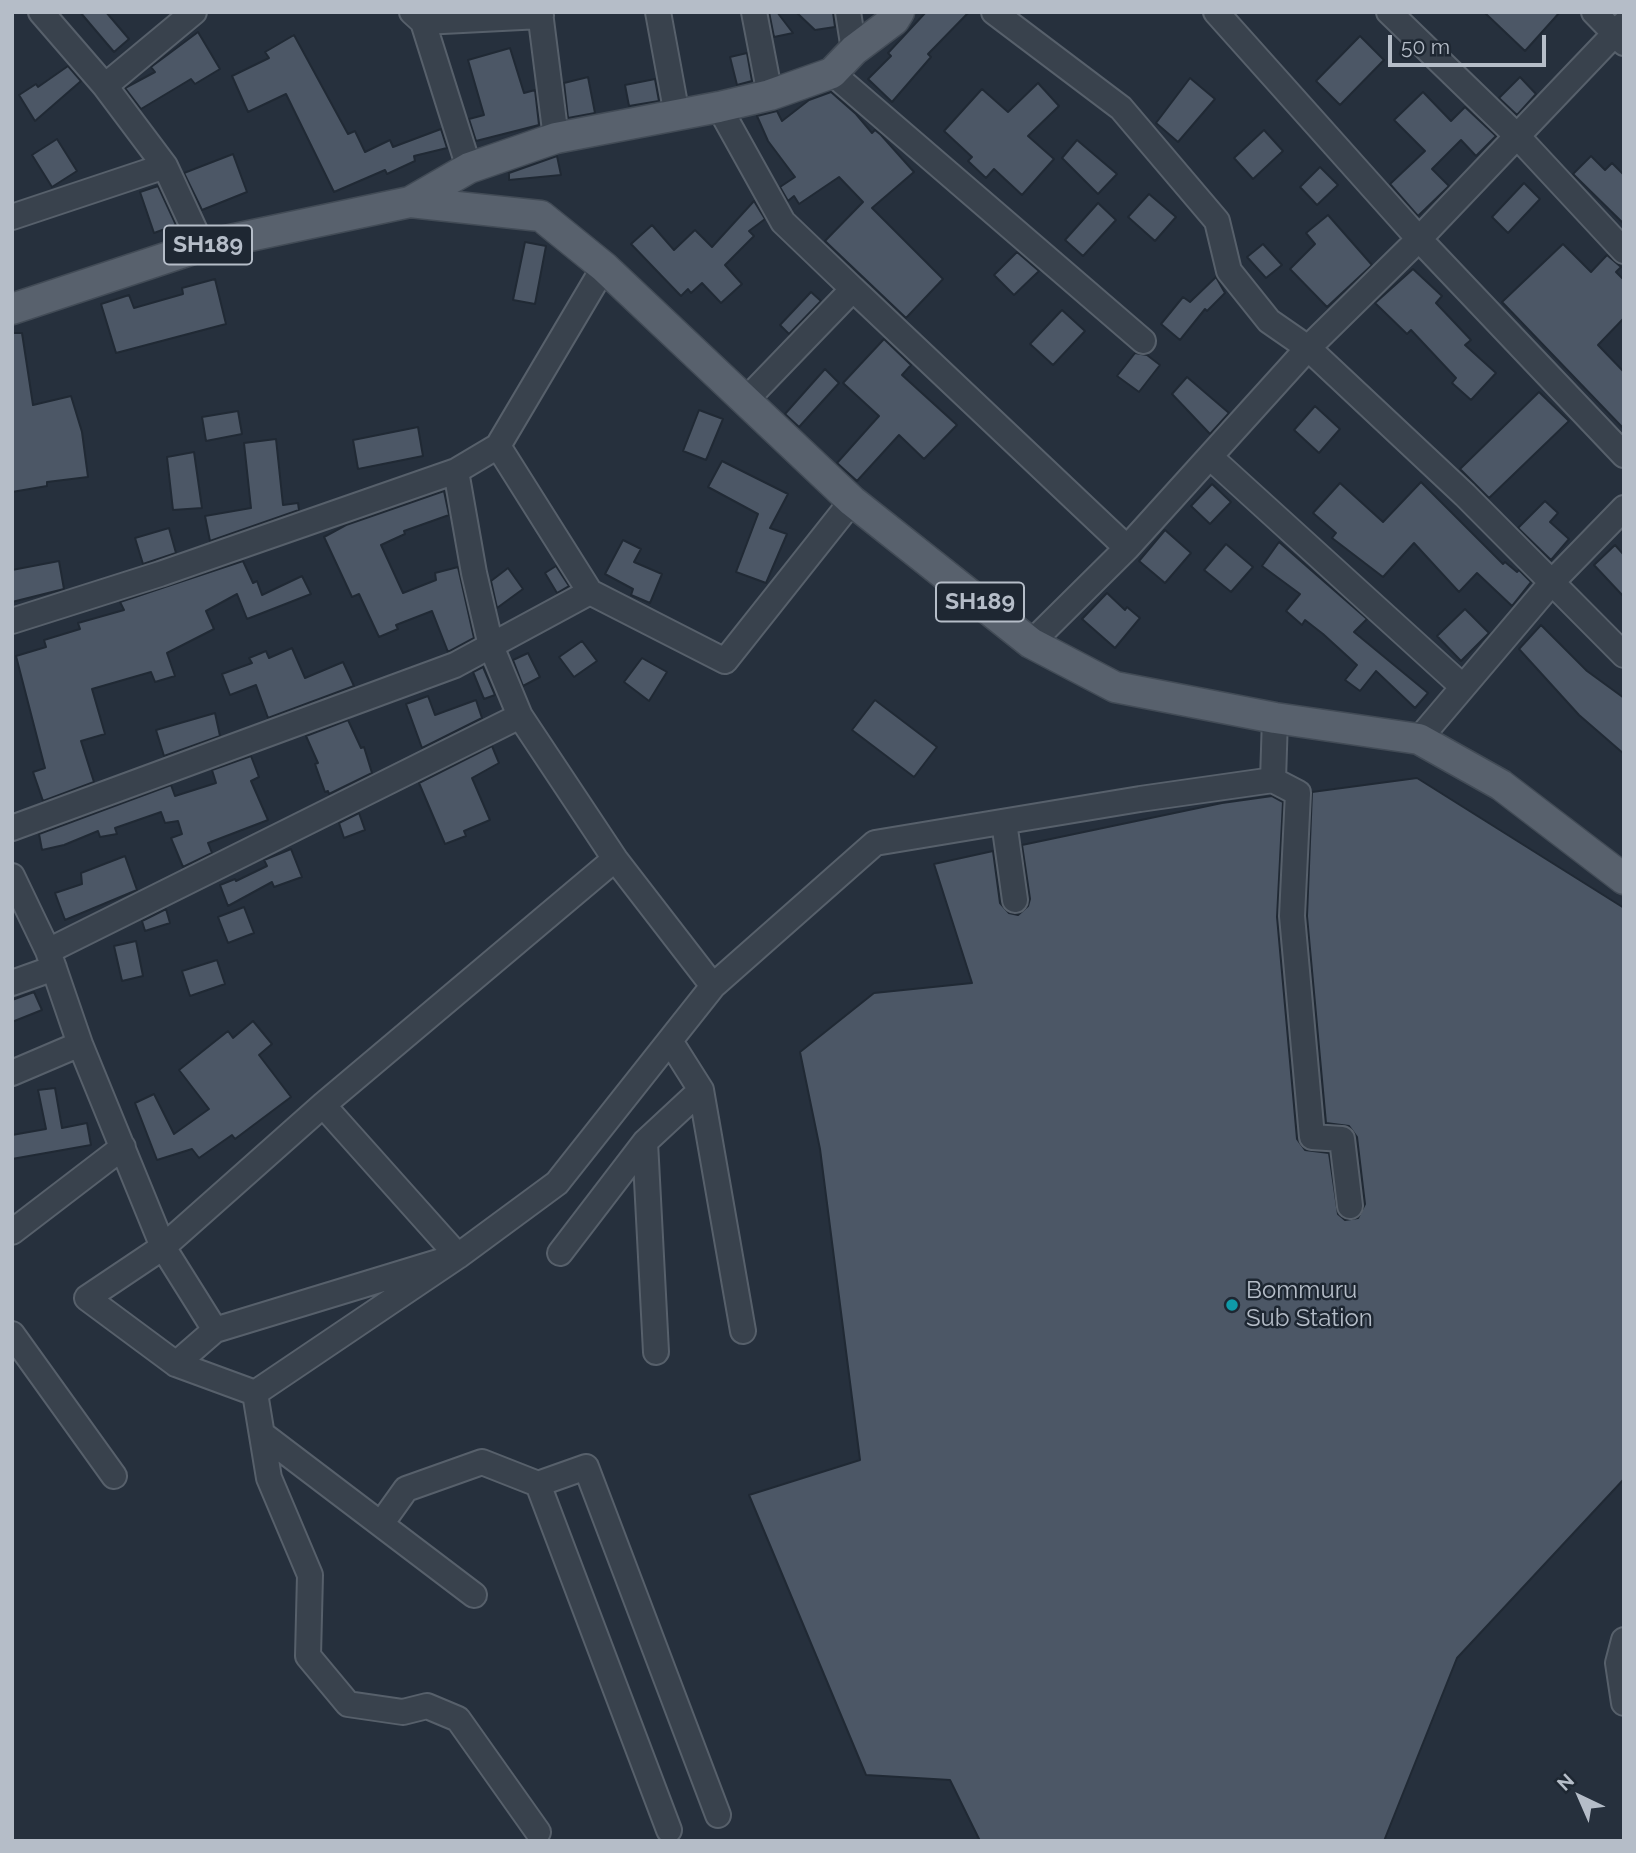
<!DOCTYPE html>
<style>
body{margin:0}
#map{position:relative;width:1636px;height:1853px;overflow:hidden;background:#26303d;font-family:Raleway,sans-serif}
canvas{display:block}
.frame{position:absolute;inset:0;border:14px solid #b5bdc8;pointer-events:none}
.north{position:absolute;left:1545px;top:1762px;width:70px;height:70px;-webkit-text-stroke:5px #1e2732;paint-order:stroke;rotate:316deg;font-size:19px;font-weight:700;line-height:28px;text-align:center;color:#b5bdc8}
.north::after{content:'';display:block;margin:auto;width:24px;height:32px;background:#b5bdc8;clip-path:polygon(50% 0,100% 100%,50% 72%,0 100%)}
.scale{position:absolute;left:1388px;top:35px;width:158px;height:32px;box-sizing:border-box;border:4px solid #b5bdc8;border-top:0;padding-left:9px;font-size:21px;line-height:24px;white-space:nowrap;color:#b5bdc8;-webkit-text-stroke:5px #1e2732;paint-order:stroke}
</style>
<div id="map">
<canvas width="1636" height="1853"></canvas>
<div class="frame"></div>
<div class="north">N</div>
<div class="scale">50 m</div>
</div>
<script>
const ctx = document.querySelector('canvas').getContext('2d');
ctx.lineJoin = 'round';
function paint(path, color) {
  ctx.fillStyle = color;
  ctx.fill(path, 'evenodd');
}
function poly(rows) {
  const path = new Path2D();
  for (const r of rows) {
    path.moveTo(r[0], r[1]);
    for (let i = 2; i < r.length; i += 2) path.lineTo(r[i], r[i + 1]);
  }
  return path;
}
function strokePath(path, color, width, dash) {
  ctx.strokeStyle = color;
  ctx.lineWidth = width;
  ctx.lineCap = dash ? 'butt' : 'round';
  ctx.setLineDash(dash || []);
  ctx.stroke(path);
}
function label(font, color, halo, rows, align = 'center') {
  ctx.font = font + ' Raleway,sans-serif';
  ctx.lineWidth = 5;
  ctx.setLineDash([]);
  ctx.textBaseline = 'middle';
  ctx.strokeStyle = halo;
  ctx.fillStyle = color;
  for (const [text, x, y, turn = 0] of rows) {
    ctx.save();
    ctx.translate(x, y);
    ctx.rotate((+turn || 0) * Math.PI / 180);
    ctx.textAlign = isNaN(turn) ? turn : align;
    if (halo) ctx.strokeText(text, 0, 0);
    ctx.fillText(text, 0, 0);
    ctx.restore();
  }
}
const building = poly([
 [80,12,106,12,129,39,114,52,80,12],
 [769,12,777,12,793,33,774,37,769,12],
 [796,12,833,12,835,27,815,30,796,12],
 [926,12,969,12,928,54,931,57,892,102,868,79,891,56,888,53,926,12],
 [1484,12,1560,12,1525,51,1484,12],
 [198,32,220,69,195,84,191,79,141,109,125,88,155,72,151,67,198,32],
 [294,35,348,134,355,131,365,152,390,140,393,147,441,129,447,148,414,156,415,161,387,174,385,170,334,192,286,94,248,112,232,76,269,58,265,52,294,35],
 [1360,36,1384,60,1340,105,1316,81,1360,36],
 [510,48,524,93,535,90,539,125,476,141,469,119,484,115,468,60,510,48],
 [747,53,752,81,737,85,730,57,747,53],
 [68,66,81,81,35,121,19,95,36,84,38,87,68,66],
 [588,77,595,113,568,118,564,83,588,77],
 [1520,77,1536,94,1517,115,1499,98,1520,77],
 [1190,78,1215,99,1178,142,1156,123,1190,78],
 [655,79,659,101,629,106,625,85,655,79],
 [1038,83,1059,106,1028,136,1054,159,1022,195,994,169,986,178,968,161,972,157,944,131,982,89,1008,112,1038,83],
 [831,92,856,114,872,133,875,130,881,135,914,172,872,208,943,279,906,318,825,241,863,202,839,177,799,204,794,196,788,201,780,187,795,177,768,141,757,116,777,111,782,121,809,100,831,92],
 [1423,92,1451,121,1465,107,1496,136,1476,156,1461,140,1432,169,1449,186,1418,216,1390,184,1425,151,1394,120,1423,92],
 [1264,130,1283,151,1253,179,1234,158,1264,130],
 [57,139,77,171,52,187,32,155,57,139],
 [1077,140,1117,174,1098,194,1062,158,1077,140],
 [233,154,247,192,202,210,184,173,233,154],
 [557,156,561,175,509,180,509,173,557,156],
 [1591,156,1605,170,1612,163,1624,175,1624,224,1573,174,1591,156],
 [1320,167,1338,185,1317,205,1300,187,1320,167],
 [1524,183,1540,199,1508,233,1492,217,1524,183],
 [158,186,176,225,154,233,140,192,158,186],
 [1149,194,1176,217,1155,241,1128,217,1149,194],
 [754,201,765,219,749,231,754,236,725,265,742,284,721,303,702,283,691,293,688,289,681,296,631,244,652,225,674,250,695,230,712,247,754,201],
 [1098,203,1116,220,1083,256,1065,240,1098,203],
 [1328,215,1372,265,1327,307,1290,269,1315,244,1306,233,1328,215],
 [525,242,546,246,535,304,513,300,525,242],
 [1263,244,1282,265,1266,278,1247,257,1263,244],
 [1563,244,1591,272,1607,255,1621,267,1616,272,1624,280,1624,318,1598,345,1624,372,1624,429,1502,302,1563,244],
 [1017,252,1039,271,1014,295,994,275,1017,252],
 [1413,269,1442,296,1436,303,1471,340,1465,345,1496,373,1471,400,1452,383,1456,378,1411,330,1407,334,1375,303,1413,269],
 [1216,277,1225,293,1207,311,1205,309,1180,340,1161,324,1183,297,1190,302,1216,277],
 [215,279,226,324,116,353,101,304,129,295,134,308,183,294,182,288,215,279],
 [811,292,821,301,789,334,780,325,811,292],
 [1062,310,1085,331,1053,365,1030,344,1062,310],
 [12,333,22,333,33,405,71,396,82,432,88,477,47,482,47,486,12,492,12,333],
 [884,339,911,365,902,375,957,425,924,459,899,435,857,481,837,463,879,416,843,383,884,339],
 [1135,353,1147,355,1160,365,1139,392,1117,376,1135,353],
 [825,369,839,383,799,427,785,414,825,369],
 [1187,377,1229,413,1210,434,1172,394,1187,377],
 [1539,392,1569,421,1489,498,1460,469,1539,392],
 [1315,406,1340,429,1319,453,1294,430,1315,406],
 [699,410,723,419,706,460,683,451,699,410],
 [238,411,242,434,206,441,202,417,238,411],
 [418,427,423,456,358,469,353,440,418,427],
 [276,439,283,505,298,503,299,510,210,541,205,516,251,508,244,443,276,439],
 [194,452,202,508,173,510,167,457,194,452],
 [722,461,788,494,770,528,787,534,766,583,736,572,758,514,708,487,722,461],
 [1421,482,1503,564,1505,562,1517,572,1519,570,1531,582,1512,606,1477,573,1459,592,1414,543,1383,577,1332,538,1336,533,1313,513,1340,483,1383,522,1421,482],
 [1212,484,1231,502,1210,524,1191,506,1212,484],
 [444,491,449,515,404,531,405,534,381,545,403,593,436,580,435,573,458,567,474,638,448,652,432,611,396,625,398,629,379,637,359,594,352,597,324,537,346,525,444,491],
 [1545,501,1558,513,1550,522,1569,539,1551,560,1518,528,1545,501],
 [169,528,176,553,143,564,135,538,169,528],
 [1165,530,1191,553,1165,583,1139,561,1165,530],
 [623,540,641,549,634,562,662,574,650,603,631,595,633,589,605,574,623,540],
 [1279,542,1367,619,1354,632,1428,693,1415,708,1376,671,1360,691,1345,680,1357,665,1323,634,1305,620,1302,625,1286,611,1300,594,1262,566,1279,542],
 [1226,544,1253,567,1231,592,1204,570,1226,544],
 [1615,545,1624,555,1624,597,1594,565,1615,545],
 [59,561,64,589,12,602,12,570,59,561],
 [243,561,253,583,257,581,262,595,302,576,311,594,247,619,237,594,206,611,214,629,167,653,175,676,155,682,151,672,92,689,105,734,81,741,94,782,43,801,33,772,45,768,16,656,46,647,44,640,80,629,78,623,124,610,120,602,243,561],
 [556,566,569,586,557,593,545,573,556,566],
 [508,568,523,589,497,608,491,581,508,568],
 [1107,593,1125,610,1127,607,1140,618,1115,648,1082,619,1107,593],
 [1465,609,1489,633,1461,661,1437,636,1465,609],
 [1541,625,1587,671,1624,698,1624,754,1579,715,1519,649,1541,625],
 [582,641,597,661,574,677,559,657,582,641],
 [292,648,305,678,343,662,354,686,268,718,256,685,230,695,222,674,252,663,249,658,266,651,269,658,292,648],
 [528,653,540,677,523,686,513,660,528,653],
 [642,658,667,672,649,701,624,682,642,658],
 [483,667,495,695,484,699,473,672,483,667],
 [428,696,435,715,476,700,482,718,422,748,406,704,428,696],
 [875,700,937,747,914,777,852,730,875,700],
 [215,713,220,736,164,756,156,730,215,713],
 [348,720,361,748,364,747,372,773,329,794,328,791,325,792,315,764,318,763,306,736,348,720],
 [492,746,499,763,472,778,490,820,464,831,466,836,445,844,419,783,492,746],
 [251,756,259,777,251,781,268,820,208,843,212,853,183,867,171,838,182,834,178,821,165,823,161,812,115,828,117,834,100,837,98,831,64,845,42,850,39,834,171,785,175,796,216,783,212,770,251,756],
 [1417,778,1624,908,1624,1479,1457,1658,1384,1841,980,1841,950,1780,866,1775,749,1495,860,1460,820,1149,800,1052,874,993,972,983,934,864,993,851,1000,903,1009,913,1018,915,1028,906,1030,899,1022,845,1222,803,1272,796,1283,802,1277,917,1297,1139,1305,1150,1329,1153,1338,1214,1345,1220,1358,1218,1365,1204,1357,1137,1349,1126,1326,1123,1307,916,1312,792,1417,778],
 [359,813,365,830,344,838,339,823,359,813],
 [291,849,302,877,274,887,272,882,228,906,220,885,235,879,236,881,267,866,264,860,291,849],
 [125,856,137,890,65,920,55,893,82,884,81,873,125,856],
 [244,907,254,933,228,943,218,917,244,907],
 [166,909,170,923,145,931,142,921,166,909],
 [136,941,143,976,122,981,114,946,136,941],
 [217,960,225,984,190,996,182,971,217,960],
 [34,992,42,1010,12,1022,12,1000,34,992],
 [253,1021,272,1044,259,1055,291,1097,235,1139,232,1135,199,1158,192,1149,157,1160,135,1103,154,1094,174,1134,209,1109,179,1070,228,1031,233,1038,253,1021],
 [55,1088,62,1128,87,1123,91,1145,12,1159,12,1135,46,1129,38,1090,55,1088]
]);
paint(building, '#4c5766');
strokePath(building, '#202934', 2);
const minor = poly([
 [41,12,105,86,194,12],
 [412,12,423,22,469,168],
 [540,12,556,138],
 [658,12,677,115],
 [754,12,770,95],
 [848,12,854,50],
 [994,12,1121,108,1217,221,1229,271,1269,321,1308,348,1465,495,1624,655],
 [1216,12,1419,239,1624,455],
 [1389,12,1517,136,1624,251],
 [1594,12,1624,43],
 [423,22,541,16],
 [832,73,1143,341],
 [105,86,165,166,202,246],
 [719,107,783,222,853,289,745,401],
 [12,217,165,166],
 [853,289,1127,548],
 [498,446,590,592,725,661,852,501],
 [1210,457,1463,687],
 [456,471,474,573,491,646,520,716],
 [12,621,160,574,456,471,498,446,604,267],
 [1031,643,1127,548,1308,348,1419,239,1624,24],
 [1419,739,1553,581,1624,508],
 [1273,780,1298,793,1292,916,1312,1137,1342,1139,1350,1206],
 [1004,822,1015,900],
 [12,828,455,665,590,592],
 [12,876,48,951,80,1044,163,1247,215,1330],
 [48,951,520,716,615,859,713,986],
 [12,983,54,968],
 [670,1041,701,1090,743,1331],
 [12,1073,80,1044],
 [645,1142,656,1352],
 [12,1232,123,1147],
 [560,1253,645,1142,701,1090],
 [12,1334,114,1476],
 [176,1364,215,1330,458,1256,323,1105],
 [255,1393,176,1364,87,1298,163,1247,323,1105,615,859],
 [262,1434,474,1595],
 [538,1484,586,1467,718,1815],
 [381,1524,406,1489,482,1462,538,1484,669,1830],
 [1624,1640,1618,1663,1624,1703],
 [538,1832,458,1719,427,1706,403,1712,348,1704,308,1656,310,1575,269,1478,255,1393,458,1256,557,1183,713,986,875,843,1140,799,1273,780,1275,718]
]);
const major = poly([
 [410,202,469,168,556,138,719,107,770,95,832,73,854,50,894,20,899,12],
 [12,309,202,246,410,202,541,216,604,267,852,501,1031,643,1115,687,1275,718,1419,739,1501,785,1624,879]
]);
strokePath(minor, '#57606b', 28);
strokePath(major, '#424b56', 33);
strokePath(minor, '#39424d', 24);
strokePath(major, '#58616d', 30);
for (const [x, y, r, color] of [
 [1232,1305,7,"#0f9aa8"]
]) {
  const dot = new Path2D();
  dot.arc(x, y, r, 0, 2 * Math.PI);
  ctx.fillStyle = color;
  ctx.fill(dot);
  strokePath(dot, '#1e2732', 2.5);
}
for (const [x, y, w] of [
 [208,245,88],
 [980,602,88]
]) {
  const box = new Path2D();
  box.roundRect(x - w / 2, y - 19.5, w, 39, 5);
  ctx.fillStyle = '#1e2732';
  ctx.fill(box);
  strokePath(box, '#b5bdc8', 2);
}
label('bold 23px', '#b5bdc8', null, [
 ["SH189",208,245],
 ["SH189",980,602]
]);
label('24px', '#b5bdc8', '#1e2732', [
 ["Bommuru",1246,1291],
 ["Sub Station",1246,1319]
], 'left');
</script>
